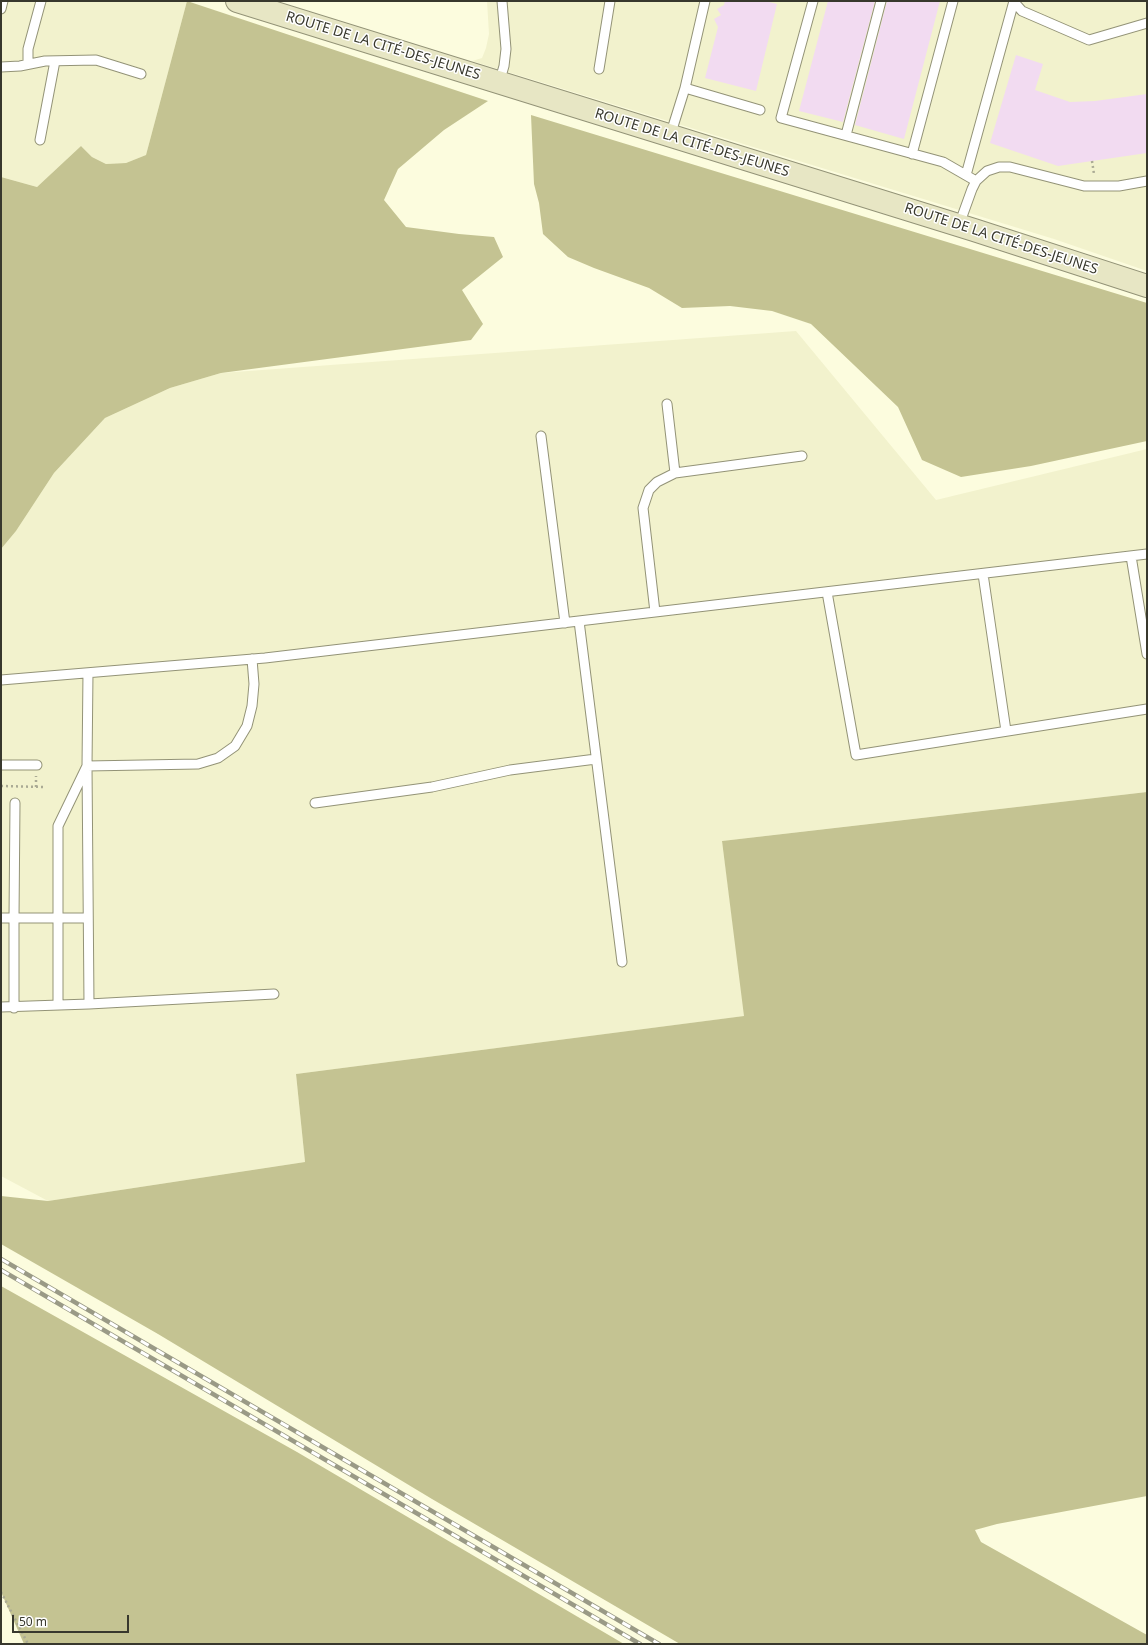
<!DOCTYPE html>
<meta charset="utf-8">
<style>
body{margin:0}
#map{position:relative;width:1148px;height:1645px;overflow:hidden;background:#fcfcde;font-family:"Noto Sans",sans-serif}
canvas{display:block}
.frame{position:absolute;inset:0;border:2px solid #38382d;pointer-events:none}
.scale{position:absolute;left:12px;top:1615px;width:117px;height:18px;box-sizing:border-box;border:2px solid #38382d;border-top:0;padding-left:5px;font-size:12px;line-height:14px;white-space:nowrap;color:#38382d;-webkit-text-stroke:3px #fff;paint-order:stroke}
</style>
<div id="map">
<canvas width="1148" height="1645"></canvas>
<div class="frame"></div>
<div class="scale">50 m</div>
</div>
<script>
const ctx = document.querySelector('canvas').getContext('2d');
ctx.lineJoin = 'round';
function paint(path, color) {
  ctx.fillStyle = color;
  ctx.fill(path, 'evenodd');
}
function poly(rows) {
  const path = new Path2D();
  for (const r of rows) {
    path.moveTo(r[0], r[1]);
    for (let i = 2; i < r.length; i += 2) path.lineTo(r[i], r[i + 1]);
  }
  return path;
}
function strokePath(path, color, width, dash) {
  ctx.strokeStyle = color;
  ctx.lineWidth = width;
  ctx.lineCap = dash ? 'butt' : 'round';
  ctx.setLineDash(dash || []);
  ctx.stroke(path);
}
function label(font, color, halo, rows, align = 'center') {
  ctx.font = font + ' "Noto Sans",sans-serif';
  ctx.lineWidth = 3;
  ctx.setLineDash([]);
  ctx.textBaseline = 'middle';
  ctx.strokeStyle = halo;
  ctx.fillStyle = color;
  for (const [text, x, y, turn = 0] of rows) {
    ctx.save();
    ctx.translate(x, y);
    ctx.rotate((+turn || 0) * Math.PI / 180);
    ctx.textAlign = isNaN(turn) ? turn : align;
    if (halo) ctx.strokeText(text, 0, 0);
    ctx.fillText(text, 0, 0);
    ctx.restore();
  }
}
paint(poly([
 [1,1,187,1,146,155,126,163,106,164,92,157,81,146,37,187,1,177],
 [487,1,1147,1,1147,271,1054,239,472,61,482,58,486,48,489,34],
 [796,331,936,500,1147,449,1147,792,722,841,745,1016,296,1074,305,1162,48,1201,1,1176,1,549,16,531,54,473,105,418,170,388,221,373]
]), '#f2f2cd');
paint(poly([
 [187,1,488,101,444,130,398,169,384,200,406,227,459,234,494,237,503,257,462,290,483,324,471,340,221,373,170,388,105,418,54,473,16,531,1,549,1,177,37,187,81,146,92,157,106,164,126,163,146,155],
 [531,115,1147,303,1147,441,1031,466,961,477,922,460,898,407,811,324,772,311,730,306,682,308,649,288,594,268,568,257,543,234,539,203,534,184],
 [1147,792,1147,1496,997,1524,975,1530,981,1542,1147,1635,1147,1644,680,1644,432,1499,158,1334,1,1244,1,1196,48,1201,305,1162,296,1074,744,1016,722,841],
 [1,1286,297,1452,624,1644,24,1644,1,1592]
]), '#c4c392');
paint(poly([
 [725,1,765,1,777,4,756,91,705,78,718,27,714,19,721,15,717,9,724,5],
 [828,1,875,1,843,122,799,111],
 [887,1,940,1,904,139,855,125],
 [1016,55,1043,64,1035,90,1070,102,1095,101,1147,94,1147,153,1058,166,990,143]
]), '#f2dbf1');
const lane = poly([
 [813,1,781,118,943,162,976,181],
 [1014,2,1022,11,1089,40,1147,23],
 [1,9,3,1],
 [28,64,28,49,41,1],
 [1,67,20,66,45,61,96,60,141,74],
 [599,69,610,1],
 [499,83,504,66,506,49,502,1],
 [685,88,705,1],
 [846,135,881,1],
 [670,136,685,88,760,110],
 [40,140,55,61],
 [912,154,953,1],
 [966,175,1014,1],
 [959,225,972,189,976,181,987,171,999,167,1010,167,1084,186,1119,186,1147,181],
 [541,436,565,623],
 [675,473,802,456],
 [1131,556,1147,654],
 [983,574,1006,731],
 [827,592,856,755,1147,709],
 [655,612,643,508,649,490,657,482,675,473,667,404],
 [579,621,622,962],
 [88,673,87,766,89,1004,274,994],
 [1,680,265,658,1147,554],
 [1,765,37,765],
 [315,803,432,787,510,770,596,759],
 [1,918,14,918,15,803],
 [58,1005,58,826,87,766,198,764,218,758,235,746,247,726,252,706,254,684,252,659],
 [1,1007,89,1004],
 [14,1008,14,918,88,918]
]);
const secondary = poly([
 [237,1,974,230,1147,286]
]);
strokePath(lane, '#939377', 11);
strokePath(secondary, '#939377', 24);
strokePath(poly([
 [1092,161,1094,174],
 [1,786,44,787],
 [36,787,36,776],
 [1,1592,28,1644]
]), '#aaaa94', 2.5, [2, 3]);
strokePath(lane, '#fff', 9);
strokePath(secondary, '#e7e6c4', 22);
const rail = poly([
 [1,1259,659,1644],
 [1,1270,640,1644]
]);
strokePath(rail, '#9a9a86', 4.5);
strokePath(rail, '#fff', 3, [9]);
label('14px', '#38382d', '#fff', [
 ["ROUTE DE LA CITÉ-DES-JEUNES",383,46,17],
 ["ROUTE DE LA CITÉ-DES-JEUNES",692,143,17],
 ["ROUTE DE LA CITÉ-DES-JEUNES",1001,239,18]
]);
</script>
